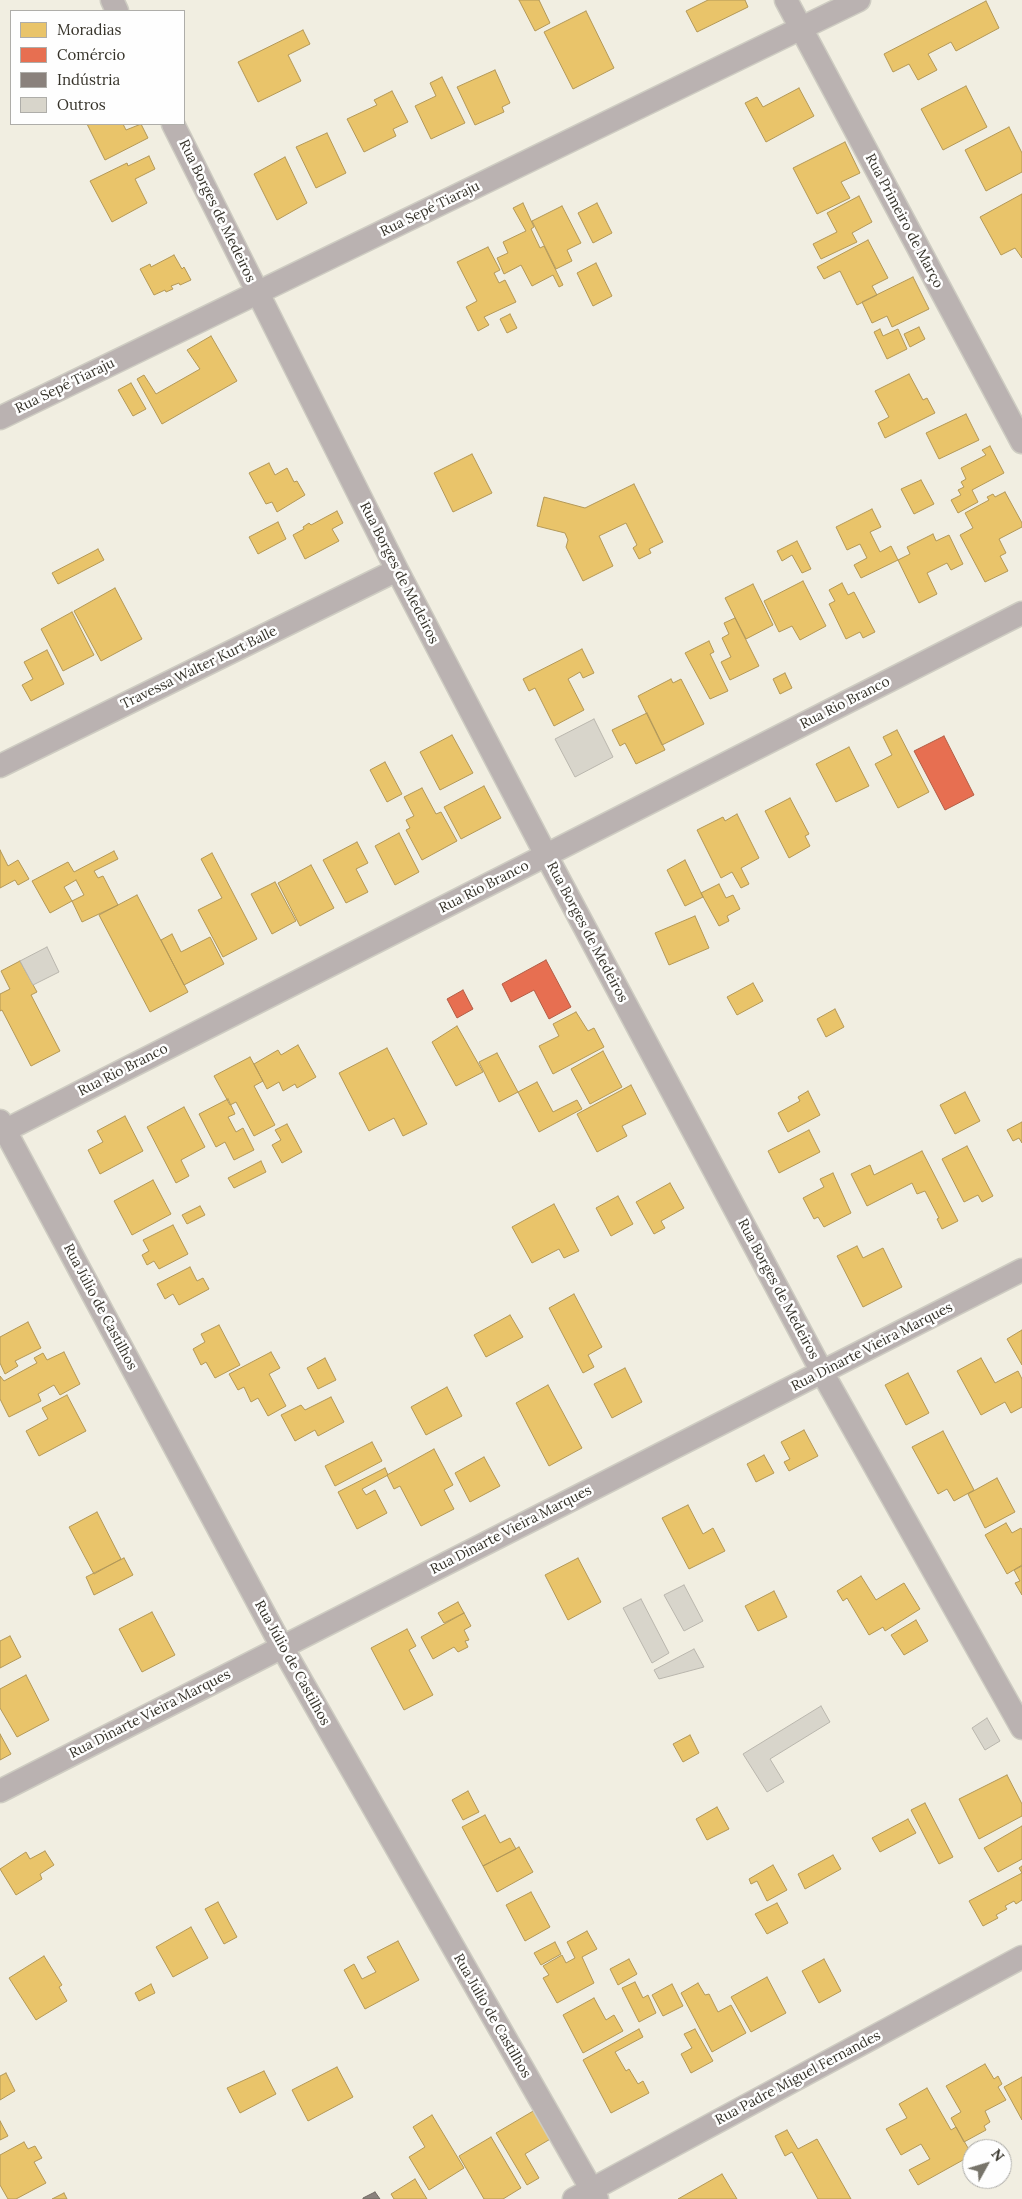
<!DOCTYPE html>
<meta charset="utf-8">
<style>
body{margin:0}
#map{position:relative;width:1022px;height:2199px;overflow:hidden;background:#f1eee1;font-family:Lora,serif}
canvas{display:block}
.legend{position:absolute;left:10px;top:10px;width:175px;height:115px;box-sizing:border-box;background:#fefefe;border:1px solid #aeada9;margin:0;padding:6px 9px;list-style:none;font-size:15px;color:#36332a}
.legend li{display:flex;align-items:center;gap:10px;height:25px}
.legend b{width:25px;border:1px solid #aeada9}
.north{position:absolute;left:962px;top:2139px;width:50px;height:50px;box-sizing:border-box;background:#fefefe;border:1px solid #aeada9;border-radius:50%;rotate:51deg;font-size:14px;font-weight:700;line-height:20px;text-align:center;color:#36332a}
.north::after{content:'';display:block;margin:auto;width:18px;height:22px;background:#77746a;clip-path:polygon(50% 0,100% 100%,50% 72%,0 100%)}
</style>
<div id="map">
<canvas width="1022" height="2199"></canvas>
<ul class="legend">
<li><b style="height:14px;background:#e9c46a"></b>Moradias</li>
<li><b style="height:14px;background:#e76f51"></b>Comércio</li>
<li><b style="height:14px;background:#8a817c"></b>Indústria</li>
<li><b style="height:14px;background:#d8d5cb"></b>Outros</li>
</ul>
<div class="north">N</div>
</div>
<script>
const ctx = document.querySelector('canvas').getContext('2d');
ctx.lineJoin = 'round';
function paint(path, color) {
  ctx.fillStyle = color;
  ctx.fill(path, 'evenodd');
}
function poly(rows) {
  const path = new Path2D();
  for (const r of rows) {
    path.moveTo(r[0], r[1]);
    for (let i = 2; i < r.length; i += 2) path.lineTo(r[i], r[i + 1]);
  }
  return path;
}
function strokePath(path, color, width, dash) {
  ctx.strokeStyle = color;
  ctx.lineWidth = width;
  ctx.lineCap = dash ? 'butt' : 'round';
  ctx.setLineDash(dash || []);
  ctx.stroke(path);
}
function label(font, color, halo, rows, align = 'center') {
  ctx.font = font + ' Lora,serif';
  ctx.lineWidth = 5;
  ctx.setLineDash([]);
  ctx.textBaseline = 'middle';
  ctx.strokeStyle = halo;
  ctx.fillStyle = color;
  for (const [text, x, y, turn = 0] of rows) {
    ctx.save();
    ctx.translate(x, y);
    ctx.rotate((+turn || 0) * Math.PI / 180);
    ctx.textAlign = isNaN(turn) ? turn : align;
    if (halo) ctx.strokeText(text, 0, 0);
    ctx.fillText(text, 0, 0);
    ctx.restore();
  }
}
const homes = poly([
 [519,0,539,0,550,23,535,31,519,0],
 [708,0,745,0,748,7,697,32,686,11,708,0],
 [986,1,999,28,956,51,951,42,928,54,937,70,918,80,909,64,893,72,884,54,986,1],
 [586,11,614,68,573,89,544,32,586,11],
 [303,30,310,44,288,55,301,81,258,102,238,62,303,30],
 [495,70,510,103,502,107,504,112,475,125,457,87,495,70],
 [442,77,465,123,431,139,415,106,436,96,430,83,442,77],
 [966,86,987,127,943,150,921,109,966,86],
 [799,88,814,116,766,142,745,103,757,97,763,107,799,88],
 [392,91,408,122,393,129,396,136,364,152,347,119,377,105,374,100,392,91],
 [87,124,123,124,126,130,141,124,148,138,105,160,87,124],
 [1009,127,1022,153,1022,172,986,191,965,150,1009,127],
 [327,133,346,173,316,188,296,147,327,133],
 [845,142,860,173,841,182,850,198,817,214,793,168,845,142],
 [149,156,155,169,135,179,147,203,112,222,90,181,127,163,128,166,149,156],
 [285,157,307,203,277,220,254,174,285,157],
 [1022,194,1022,258,1015,248,1001,255,980,217,1022,194],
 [859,196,872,222,852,233,857,242,821,259,813,244,837,232,827,213,859,196],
 [523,203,534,227,531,229,540,248,544,246,563,285,559,287,553,275,532,286,521,265,504,274,497,258,508,253,503,242,526,231,513,208,523,203],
 [597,203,612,233,593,243,578,213,597,203],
 [562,206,581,243,567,250,572,261,556,269,532,221,562,206],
 [868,240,888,278,872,286,877,295,857,305,840,271,824,279,817,267,868,240],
 [488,247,500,270,494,273,499,283,505,280,516,302,484,317,489,325,478,331,466,307,477,301,457,262,488,247],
 [174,255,182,269,184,267,191,280,180,285,179,283,171,286,173,289,166,292,165,290,154,295,140,269,150,264,151,267,174,255],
 [596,263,612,296,593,306,577,273,596,263],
 [913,277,929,309,892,327,887,316,872,323,862,302,913,277],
 [510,314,517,328,507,333,500,319,510,314],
 [919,327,925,339,910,347,904,334,919,327],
 [880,329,883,336,898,329,907,349,887,359,874,332,880,329],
 [211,336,237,381,162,424,137,379,144,375,156,394,200,369,187,350,211,336],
 [909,374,923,400,927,398,935,413,885,438,878,423,889,417,875,391,909,374],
 [131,383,146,409,133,416,118,390,131,383],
 [966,414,979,440,939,459,926,433,966,414],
 [990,446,1004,473,972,490,978,502,958,513,951,500,961,495,958,490,964,487,961,482,966,479,961,468,986,455,982,450,990,446],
 [472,454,492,493,453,512,434,473,472,454],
 [269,463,275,475,287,468,294,482,297,481,305,495,277,512,272,502,266,504,249,473,269,463],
 [921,480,934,504,914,514,901,489,921,480],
 [634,484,663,542,649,549,651,553,639,559,633,548,637,545,626,523,599,536,613,566,583,581,566,547,568,540,565,533,537,526,544,497,585,508,634,484],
 [1005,492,1022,523,1022,527,999,539,1006,553,1000,556,1008,571,985,582,960,535,973,528,965,513,989,500,987,497,993,494,995,497,1005,492],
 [872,509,881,527,870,532,880,552,891,546,898,560,861,578,854,565,867,558,860,544,847,550,836,527,872,509],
 [337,511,343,523,332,529,339,541,305,559,293,535,304,529,303,527,309,523,311,525,337,511],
 [278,522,286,539,258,554,249,537,278,522],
 [933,534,936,541,949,535,963,564,951,570,947,563,927,573,937,594,919,603,898,560,910,554,907,547,933,534],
 [797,541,811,569,802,573,792,555,782,561,777,551,797,541],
 [98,549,104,560,58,584,52,573,98,549],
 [803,581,826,626,800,640,792,626,779,632,764,601,803,581],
 [842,583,848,595,854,592,875,632,863,638,860,632,846,639,829,604,835,601,829,590,842,583],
 [753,584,773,625,746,639,725,598,753,584],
 [115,588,142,639,101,661,74,611,115,588],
 [72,612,94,655,63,671,41,629,72,612],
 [735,618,759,666,730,680,721,662,731,657,722,638,729,634,724,623,735,618],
 [709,641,714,652,710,654,728,691,710,699,685,653,709,641],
 [582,649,594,673,583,678,580,672,568,679,584,710,554,726,535,688,529,691,523,679,582,649],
 [47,650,64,684,31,701,22,685,33,679,24,662,47,650],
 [785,673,792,688,780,694,773,679,785,673],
 [671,679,673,683,681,679,704,724,662,745,638,696,671,679],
 [647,713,665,750,636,764,625,743,620,746,612,730,647,713],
 [897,730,929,792,898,808,875,764,892,755,883,737,897,730],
 [452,735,473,773,440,790,420,752,452,735],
 [849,747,869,786,836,802,816,764,849,747],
 [385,762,402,794,387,802,370,770,385,762],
 [484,786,501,818,461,839,444,807,484,786],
 [422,788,436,814,441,812,457,841,422,860,406,830,410,828,406,820,414,816,404,797,422,788],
 [790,798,809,834,805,836,810,846,789,858,765,811,790,798],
 [737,814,759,858,741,868,749,884,741,888,732,872,721,878,697,830,723,817,725,821,737,814],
 [399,833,419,872,395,885,375,846,399,833],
 [357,842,368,863,356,869,368,892,346,903,323,860,357,842],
 [0,850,8,866,18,860,29,879,18,885,15,880,0,888,0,850],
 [114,851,118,859,94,871,98,878,103,876,118,905,82,922,72,901,50,913,32,881,68,862,74,872,114,851],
 [76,880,84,895,72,901,64,887,76,880],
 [212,853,257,939,223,957,198,910,222,898,201,859,212,853],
 [685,860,703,897,685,906,667,870,685,860],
 [311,865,334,908,300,926,278,883,311,865],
 [275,882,296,921,272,934,251,894,275,882],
 [719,884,726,898,733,895,740,909,727,916,729,921,719,926,701,893,719,884],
 [137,895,188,992,150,1012,99,915,137,895],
 [695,916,709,948,669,965,655,933,695,916],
 [172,934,181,952,210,937,224,964,184,985,161,940,172,934],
 [20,961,37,992,31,995,60,1051,31,1066,2,1010,0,1011,0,994,10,989,1,971,20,961],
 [753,983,763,1001,737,1015,727,997,753,983],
 [835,1009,844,1027,826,1037,817,1019,835,1009],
 [576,1012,588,1031,594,1028,604,1047,553,1074,539,1046,559,1036,553,1024,576,1012],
 [457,1026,483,1072,456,1086,432,1042,457,1026],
 [298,1045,316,1077,297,1088,295,1084,283,1091,279,1082,267,1089,254,1064,278,1050,281,1055,298,1045],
 [387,1048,427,1124,403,1136,394,1118,369,1131,339,1073,387,1048],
 [603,1051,622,1087,590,1104,571,1069,603,1051],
 [497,1053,518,1092,499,1102,479,1062,497,1053],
 [250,1057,263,1081,254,1086,275,1125,254,1136,236,1102,230,1105,214,1076,250,1057],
 [537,1082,553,1112,577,1100,582,1109,539,1132,518,1092,537,1082],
 [631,1085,646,1114,622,1126,627,1136,597,1152,577,1114,631,1085],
 [808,1091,820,1115,788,1132,778,1113,800,1101,798,1097,808,1091],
 [965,1092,980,1121,955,1134,940,1105,965,1092],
 [228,1099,235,1114,228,1117,236,1132,243,1128,254,1150,234,1160,225,1142,216,1147,199,1114,228,1099],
 [184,1107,205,1147,181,1160,189,1176,176,1183,147,1127,184,1107],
 [125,1116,143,1151,100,1174,88,1150,103,1142,97,1131,125,1116],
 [1022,1122,1022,1143,1019,1138,1013,1141,1007,1130,1022,1122],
 [287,1124,302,1152,282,1163,272,1145,281,1140,275,1130,287,1124],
 [809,1130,820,1152,779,1173,768,1151,809,1130],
 [967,1146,993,1196,982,1202,978,1195,964,1202,942,1159,967,1146],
 [922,1151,958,1221,942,1229,937,1219,939,1218,925,1191,917,1194,912,1183,867,1206,851,1174,870,1165,874,1175,922,1151],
 [261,1161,266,1172,234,1188,228,1178,261,1161],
 [833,1173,851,1213,824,1227,818,1217,814,1219,803,1198,824,1187,820,1179,833,1173],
 [153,1180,171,1214,132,1235,114,1201,153,1180],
 [670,1183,684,1208,661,1221,665,1228,654,1234,636,1202,670,1183],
 [618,1196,633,1224,611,1236,596,1208,618,1196],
 [554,1204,579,1251,564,1258,559,1249,532,1263,512,1227,554,1204],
 [200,1206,205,1215,187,1224,182,1215,200,1206],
 [173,1225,188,1254,159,1269,154,1261,147,1265,142,1255,149,1251,143,1240,173,1225],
 [857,1246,863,1258,883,1248,902,1287,863,1307,837,1256,857,1246],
 [190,1267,197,1281,203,1278,209,1289,179,1305,173,1294,165,1299,157,1284,190,1267],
 [574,1294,602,1347,588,1355,594,1367,583,1373,549,1308,574,1294],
 [510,1315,523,1337,486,1357,474,1335,510,1315],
 [28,1322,41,1348,15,1361,18,1366,5,1374,0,1363,0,1337,28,1322],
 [219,1325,240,1365,215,1378,206,1362,201,1365,193,1349,205,1342,201,1334,219,1325],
 [1022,1330,1022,1365,1007,1339,1022,1330],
 [64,1352,80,1384,60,1395,54,1385,38,1394,41,1401,9,1417,0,1399,0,1376,4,1381,37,1363,34,1358,43,1353,47,1360,64,1352],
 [271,1352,280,1368,269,1374,286,1406,268,1416,258,1398,251,1402,244,1387,238,1390,229,1374,271,1352],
 [325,1358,336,1380,318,1389,307,1368,325,1358],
 [981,1358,995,1383,1018,1371,1022,1379,1022,1407,1011,1413,1005,1402,981,1415,957,1371,981,1358],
 [625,1368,642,1402,612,1418,594,1384,625,1368],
 [908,1373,929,1413,906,1425,885,1385,908,1373],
 [548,1385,582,1448,549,1466,516,1403,548,1385],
 [447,1387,462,1416,426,1435,411,1407,447,1387],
 [67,1395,86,1431,39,1456,26,1431,48,1419,42,1408,67,1395],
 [331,1397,344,1422,318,1436,315,1430,295,1441,281,1415,301,1405,305,1410,331,1397],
 [804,1430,818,1456,789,1471,784,1462,790,1459,781,1442,804,1430],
 [943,1431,974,1490,954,1501,947,1489,938,1494,912,1447,943,1431],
 [372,1442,382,1461,335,1486,325,1466,372,1442],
 [434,1449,453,1485,444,1490,454,1509,421,1526,400,1486,394,1489,387,1475,434,1449],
 [764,1455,774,1473,756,1482,747,1464,764,1455],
 [484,1457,500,1486,470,1502,455,1473,484,1457],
 [385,1468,388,1475,362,1489,366,1495,375,1490,387,1513,357,1529,338,1492,385,1468],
 [997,1478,1015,1512,985,1528,968,1494,997,1478],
 [688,1505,703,1534,713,1528,725,1551,689,1569,662,1518,688,1505],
 [97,1512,121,1559,94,1574,69,1527,97,1512],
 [1006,1523,1012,1533,1021,1528,1022,1530,1022,1565,1007,1574,985,1535,1006,1523],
 [124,1558,133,1575,94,1595,86,1577,124,1558],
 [578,1558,601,1602,568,1620,545,1575,578,1558],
 [1022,1566,1022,1595,1015,1583,1020,1581,1014,1570,1022,1566],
 [861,1576,876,1600,904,1583,920,1609,885,1631,883,1627,869,1635,847,1598,843,1601,837,1591,861,1576],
 [774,1591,787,1617,758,1631,745,1606,774,1591],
 [458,1602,464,1613,444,1623,438,1613,458,1602],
 [152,1612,175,1655,142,1672,119,1629,152,1612],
 [464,1613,471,1626,464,1630,469,1640,465,1641,468,1647,458,1652,454,1647,433,1659,421,1637,464,1613],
 [916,1620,928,1641,904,1655,891,1635,916,1620],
 [407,1629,416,1646,409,1650,433,1695,404,1710,371,1648,407,1629],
 [10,1636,21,1657,0,1668,0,1641,10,1636],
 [26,1675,49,1720,17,1737,0,1708,0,1689,26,1675],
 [0,1734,11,1754,0,1760,0,1734],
 [690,1735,699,1753,683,1762,673,1744,690,1735],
 [1007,1775,1022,1804,1022,1816,979,1839,959,1799,1007,1775],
 [468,1791,479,1812,463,1820,452,1800,468,1791],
 [925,1803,953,1857,939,1864,911,1810,925,1803],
 [717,1807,729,1829,707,1840,696,1819,717,1807],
 [485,1815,500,1843,510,1838,516,1849,483,1866,462,1827,485,1815],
 [908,1819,916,1833,880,1852,872,1838,908,1819],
 [1022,1826,1022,1859,998,1872,984,1848,1022,1826],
 [519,1847,533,1872,497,1892,483,1866,519,1847],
 [45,1851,54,1865,40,1874,42,1879,16,1895,0,1869,26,1852,30,1859,45,1851],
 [833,1855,841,1869,805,1889,798,1874,833,1855],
 [773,1865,787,1890,767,1901,757,1881,751,1884,749,1879,773,1865],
 [1022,1866,1022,1900,1016,1904,1014,1901,1005,1906,1007,1909,996,1915,998,1918,983,1926,969,1901,1022,1873,1019,1868,1022,1866],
 [531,1892,550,1927,525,1941,506,1905,531,1892],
 [218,1902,237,1937,224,1944,205,1909,218,1902],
 [777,1903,788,1923,767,1934,755,1914,777,1903],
 [191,1927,208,1958,173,1977,156,1947,191,1927],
 [587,1931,597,1949,582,1957,594,1983,557,2003,543,1978,549,1975,543,1966,562,1955,566,1963,575,1958,567,1942,587,1931],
 [398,1941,419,1980,365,2009,344,1970,354,1964,362,1979,376,1972,367,1957,398,1941],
 [555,1942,561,1954,541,1965,534,1953,555,1942],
 [44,1956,62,1985,59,1987,67,2001,36,2020,9,1978,44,1956],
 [629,1959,637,1974,618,1985,610,1969,629,1959],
 [824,1959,841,1991,819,2003,802,1971,824,1959],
 [767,1977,786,2013,751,2032,731,1997,767,1977],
 [635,1982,643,1998,648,1995,656,2013,639,2022,622,1988,635,1982],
 [698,1983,705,1995,709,1994,718,2012,731,2005,746,2033,712,2052,681,1993,698,1983],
 [151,1984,155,1993,139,2001,135,1993,151,1984],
 [672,1984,683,2006,663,2016,652,1995,672,1984],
 [594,1998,606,2020,614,2015,623,2031,583,2053,563,2015,594,1998],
 [639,2029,643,2037,615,2052,626,2071,629,2069,638,2084,643,2081,649,2093,611,2113,583,2060,639,2029],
 [695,2029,713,2061,691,2073,681,2054,692,2048,684,2034,695,2029],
 [985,2064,994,2079,998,2076,1002,2084,998,2087,1006,2100,985,2111,990,2122,984,2126,986,2130,964,2142,951,2118,961,2112,946,2086,985,2064],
 [337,2067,353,2097,308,2121,292,2090,337,2067],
 [264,2071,276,2094,240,2113,227,2088,264,2071],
 [6,2073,15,2091,0,2100,0,2076,6,2073],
 [1022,2077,1022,2120,1004,2087,1022,2077],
 [927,2088,951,2130,956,2127,972,2155,918,2185,909,2170,930,2159,921,2144,901,2155,886,2129,907,2118,899,2104,927,2088],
 [535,2110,552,2138,525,2154,539,2178,527,2185,496,2133,535,2110],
 [432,2115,464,2168,429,2190,409,2157,425,2147,413,2127,432,2115],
 [0,2121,8,2136,0,2140,0,2121],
 [787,2130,798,2149,817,2139,851,2199,818,2199,792,2152,785,2156,775,2136,787,2130],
 [491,2137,521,2188,503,2199,484,2199,459,2156,491,2137],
 [24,2142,28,2149,35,2146,42,2158,34,2162,46,2183,16,2199,8,2199,0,2185,0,2155,24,2142],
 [722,2174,737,2199,678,2199,722,2174],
 [415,2179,427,2199,394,2199,391,2194,415,2179],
 [64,2193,67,2199,52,2199,64,2193]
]);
paint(homes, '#e9c46a');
strokePath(homes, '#b39857', 1);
const shops = poly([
 [944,736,974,795,945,810,914,751,944,736],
 [546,960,571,1007,549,1019,534,990,511,1002,502,984,546,960],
 [463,990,473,1009,457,1018,447,999,463,990]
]);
paint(shops, '#e76f51');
strokePath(shops, '#b25d45', 1);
const industry = poly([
 [375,2192,380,2199,363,2199,363,2198,375,2192]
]);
paint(industry, '#8a817c');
strokePath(industry, '#716a63', 1);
const building = poly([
 [594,719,613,757,575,777,555,739,594,719],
 [47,947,59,972,33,985,20,961,47,947],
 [684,1585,703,1621,684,1631,664,1595,684,1585],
 [641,1599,669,1653,652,1663,623,1608,641,1599],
 [694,1649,704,1667,659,1679,654,1670,694,1649],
 [821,1706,830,1722,770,1759,784,1782,767,1792,743,1754,821,1706],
 [987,1718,1000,1741,985,1750,972,1728,987,1718]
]);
paint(building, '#d8d5cb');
strokePath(building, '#b9b6ad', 1);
const street = poly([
 [112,0,117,11],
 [786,0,1022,442],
 [173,124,397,570,546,855,822,1372,1022,1728],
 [0,418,859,0],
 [0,766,397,570],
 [0,1121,282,1647,597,2199],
 [0,1133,1022,613],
 [0,1791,1022,1270],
 [574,2199,1022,1957]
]);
strokePath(street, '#ceccc2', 25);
strokePath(street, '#bab2b1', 22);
label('14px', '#36332a', '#fefefe', [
 ["Rua Sepé Tiaraju",430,209,-26],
 ["Rua Borges de Medeiros",217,211,64],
 ["Rua Primeiro de Março",904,221,62],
 ["Rua Sepé Tiaraju",65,386,-26],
 ["Rua Borges de Medeiros",399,573,63],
 ["Travessa Walter Kurt Balle",199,668,-26],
 ["Rua Rio Branco",845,703,-27],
 ["Rua Rio Branco",484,887,-27],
 ["Rua Borges de Medeiros",587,932,62],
 ["Rua Rio Branco",123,1070,-27],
 ["Rua Borges de Medeiros",778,1289,62],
 ["Rua Júlio de Castilhos",100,1307,62],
 ["Rua Dinarte Vieira Marques",872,1347,-27],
 ["Rua Dinarte Vieira Marques",511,1530,-27],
 ["Rua Júlio de Castilhos",292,1663,61],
 ["Rua Dinarte Vieira Marques",150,1714,-27],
 ["Rua Júlio de Castilhos",492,2016,60],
 ["Rua Padre Miguel Fernandes",798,2078,-28]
]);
</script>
